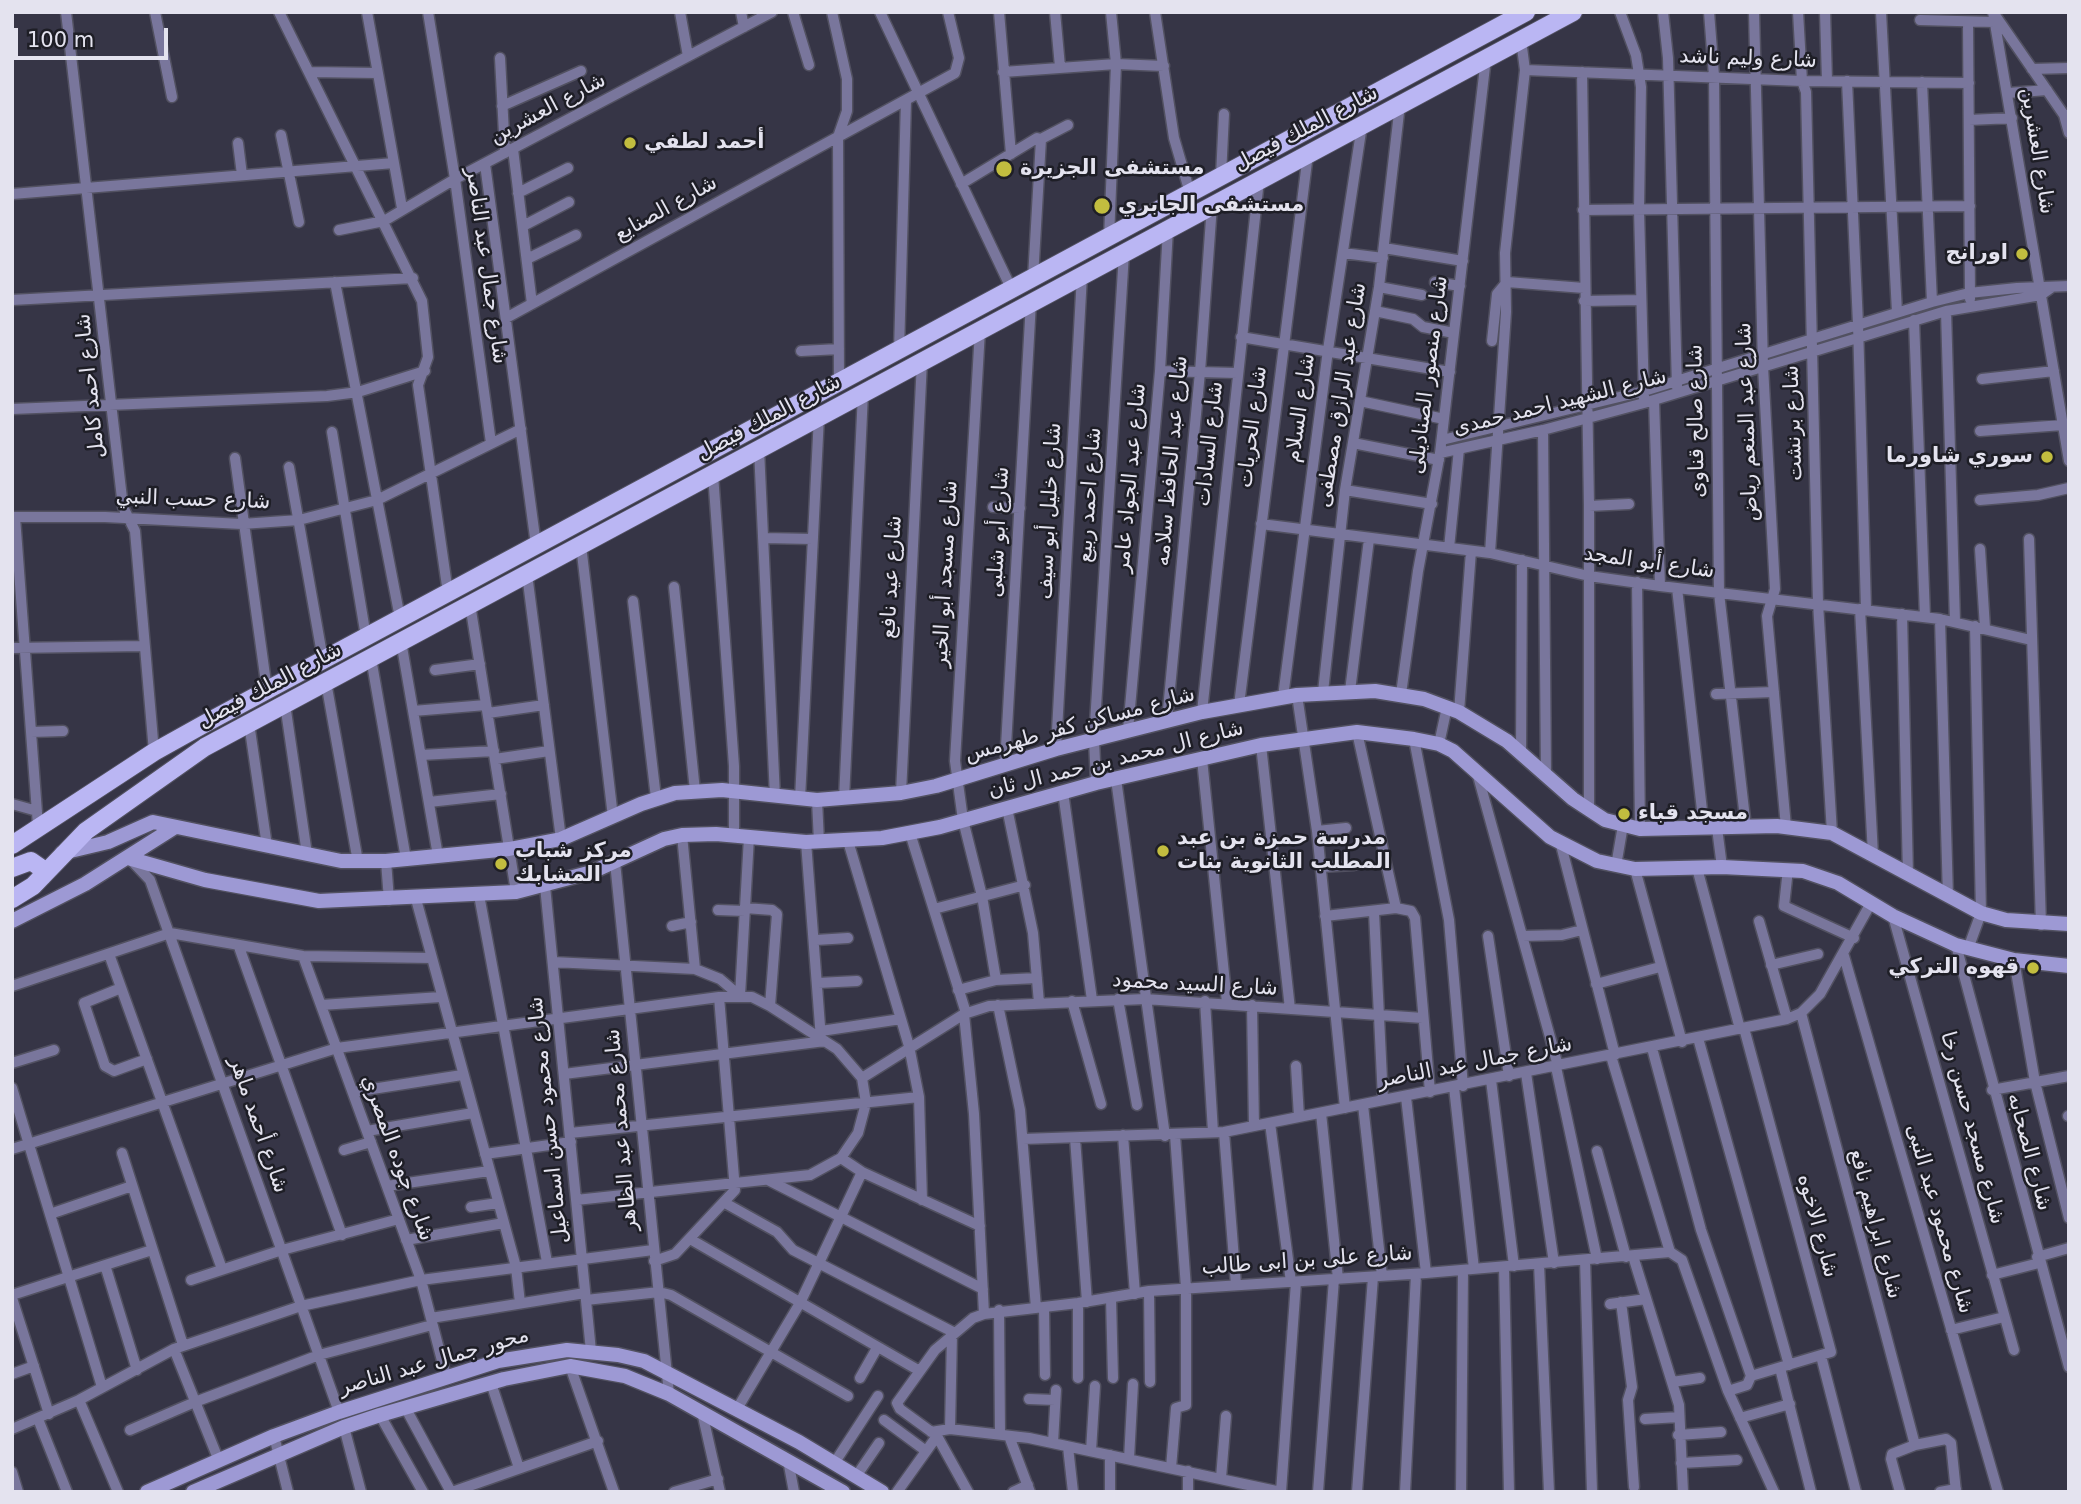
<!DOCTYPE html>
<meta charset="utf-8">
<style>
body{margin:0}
#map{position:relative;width:2081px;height:1504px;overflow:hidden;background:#363546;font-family:"DejaVu Sans",sans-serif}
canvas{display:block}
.frame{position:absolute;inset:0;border:14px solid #e4e3ef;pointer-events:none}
.scale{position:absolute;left:14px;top:28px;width:154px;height:32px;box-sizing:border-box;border:4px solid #e4e3ef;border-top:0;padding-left:9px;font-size:21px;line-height:24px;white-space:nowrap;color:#e4e3ef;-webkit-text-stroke:5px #1e1e26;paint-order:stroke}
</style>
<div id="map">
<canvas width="2081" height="1504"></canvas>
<div class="frame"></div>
<div class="scale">100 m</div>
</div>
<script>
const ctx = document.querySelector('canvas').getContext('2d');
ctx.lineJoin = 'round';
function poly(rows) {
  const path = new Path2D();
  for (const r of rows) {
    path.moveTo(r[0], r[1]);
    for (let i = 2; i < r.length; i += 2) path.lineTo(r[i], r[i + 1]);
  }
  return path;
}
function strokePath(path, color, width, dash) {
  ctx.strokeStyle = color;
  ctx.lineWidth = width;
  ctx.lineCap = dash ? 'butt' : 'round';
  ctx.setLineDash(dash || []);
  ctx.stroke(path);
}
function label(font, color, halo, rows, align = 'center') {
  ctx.font = font + ' "DejaVu Sans","Noto Sans Arabic",sans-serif';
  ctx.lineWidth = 5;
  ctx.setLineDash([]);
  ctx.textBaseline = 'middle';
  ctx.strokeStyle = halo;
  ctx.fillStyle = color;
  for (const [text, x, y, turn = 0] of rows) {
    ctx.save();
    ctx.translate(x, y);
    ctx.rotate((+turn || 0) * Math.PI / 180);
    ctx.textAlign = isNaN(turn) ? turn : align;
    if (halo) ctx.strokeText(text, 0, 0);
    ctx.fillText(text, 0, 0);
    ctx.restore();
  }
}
const street = poly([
 [66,12,123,507,135,531,154,752],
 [155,12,172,97],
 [279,12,422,301,428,357,418,385,448,593],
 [367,12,402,208],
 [428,12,455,179,491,443],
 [680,12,688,56],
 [741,12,744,27],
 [793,12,809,65],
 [832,12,847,79,847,111,838,137,839,383],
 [880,12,1012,290],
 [999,12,1011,154],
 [1055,12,1060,67],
 [1155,12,1174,138,1190,193],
 [1620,12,1636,55,1641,87,1639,210,1644,398],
 [1663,12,1668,58,1677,387],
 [1709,12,1714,76,1719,593,1746,827],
 [1754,12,1763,366,1775,589,1767,616,1786,827],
 [1798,12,1802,81,1806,92,1818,603,1832,833],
 [1825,12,1827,81],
 [1881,12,1897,312],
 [1993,12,2069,461],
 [1995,15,2064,115,2069,117],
 [1920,20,1994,22],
 [1968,22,1970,299],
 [500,58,505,153],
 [2032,69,2069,68],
 [1525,70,1802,81,1969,83],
 [310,72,377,73],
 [1003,72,1116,64,1164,66],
 [1582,72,1589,506,1589,811],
 [1847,81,1858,324,1866,609],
 [1922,82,1932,302],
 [2008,93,2047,90],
 [502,106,581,71],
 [2069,115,2064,115,2069,133],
 [1969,120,2012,118],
 [281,135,299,222],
 [1041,139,1068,125],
 [238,143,242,175],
 [513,149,532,304],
 [485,164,536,545],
 [1221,176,1224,114],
 [961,184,1037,138,1041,139,1033,278],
 [518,193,568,168],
 [12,194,394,163],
 [1583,210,1970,206],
 [523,226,569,202],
 [339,230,384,221,455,179,772,12],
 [1109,238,1116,64,1111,12],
 [1384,248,1463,261],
 [1343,253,1383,258],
 [527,259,576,235],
 [335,282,400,618],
 [1435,282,1460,286],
 [1379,287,1422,295],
 [12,300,413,278],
 [1584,301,1641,300],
 [1375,311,1413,319,1423,327,1454,333],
 [1946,311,1955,622],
 [506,318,955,73,959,58,948,12],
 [1914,320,1925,617],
 [980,330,955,761,963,820,982,896,996,980],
 [1241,337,1450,372],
 [1492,341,1497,294,1507,282,1584,288],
 [801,351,839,349],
 [899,351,906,100],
 [1160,371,1237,373],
 [1982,379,2054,371],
 [1654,400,1660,586],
 [1360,401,1444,419],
 [12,409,327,396,358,392,425,371],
 [1543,430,1546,777],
 [1980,431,2063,425],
 [332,432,366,637],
 [1442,440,1644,391,1932,302,1969,293,2017,288,2069,286],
 [1353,443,1439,460],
 [759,449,775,797],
 [1440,453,1543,430,1644,403,1946,311,2041,295,2051,288],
 [235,458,267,690],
 [289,467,323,660],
 [713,474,734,766,734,836],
 [1345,490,1432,504],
 [1980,500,2038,495,2069,488],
 [1589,506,1629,504],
 [993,507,1020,508],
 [12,517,105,517,242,524,299,520,377,500,521,429],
 [15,517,38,826],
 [1261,524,1490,553,1589,576,1660,586,1940,619,2031,640],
 [763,538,813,539],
 [2029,539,2041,925],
 [581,545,613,817],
 [1449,548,1459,449],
 [1980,549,1985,628],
 [1490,553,1506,312,1505,253,1525,70,1521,40],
 [527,574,561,839],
 [1637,582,1640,829],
 [674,587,695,791],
 [1677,588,1704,828],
 [633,601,656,798],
 [470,604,516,892],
 [1860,609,1873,855],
 [1902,614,1908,875],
 [1940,619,1948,897],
 [401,641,438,856],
 [12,648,143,646],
 [371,658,406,859],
 [435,670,480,664],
 [326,682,358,862],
 [1350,691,1369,539],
 [1323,692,1345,490,1379,287,1400,104],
 [1401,694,1418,571,1440,453,1486,58],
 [1716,694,1774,692],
 [1297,695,1317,831,1345,1108],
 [1283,697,1328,350,1362,125],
 [285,704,307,854],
 [1239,705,1308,154],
 [413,711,486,705],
 [1202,712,1259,180],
 [1459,712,1471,551],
 [488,713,544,705],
 [1167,720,1200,372,1212,205],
 [249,723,267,846],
 [1128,730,1160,371,1168,229],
 [31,732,63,731],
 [1357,732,1396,908],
 [1414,739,1449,920,1463,1086],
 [1439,744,1447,707],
 [1261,745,1290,1009],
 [1056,749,1082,275],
 [1521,754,1522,560],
 [421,755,494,751],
 [495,759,549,751],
 [1202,759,1227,1003],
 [1005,764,1031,302],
 [1478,776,1558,1066],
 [1116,779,1165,1136],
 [1096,783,1094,740,1124,253],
 [1063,792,1092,1000],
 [901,793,922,361],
 [800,799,819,416],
 [844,799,863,393],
 [817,800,819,842],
 [429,802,501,794],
 [12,804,37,811],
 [1007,808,1033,933,1039,1003],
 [1717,828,1722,867],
 [1317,831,1346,828],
 [910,833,966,1013],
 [682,835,695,969],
 [848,841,909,1046,919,1097,922,1200],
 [806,842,821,1039],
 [1561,845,1615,1055],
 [131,860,150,880,339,1412],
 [386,861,389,900],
 [615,862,669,1394],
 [1616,866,1623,825],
 [1320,867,1354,865],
 [1697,868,1740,1029],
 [1635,869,1682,1042],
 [1788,869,1784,906,1854,938],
 [545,886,591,1351],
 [479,895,547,1262],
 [416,899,516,1267,520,1303],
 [745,908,772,910,777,914,770,1006],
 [934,909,1025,885],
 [718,910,745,911],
 [1374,912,1383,1100],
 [1325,916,1396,908,1411,911,1415,918,1430,1092],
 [1893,916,2014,1350],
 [1759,921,1787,1019],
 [672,926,691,922],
 [1488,936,1509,1076],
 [1522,936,1562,935,1582,930],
 [816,940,848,938],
 [1956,945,2069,1367],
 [239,947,342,1235],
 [1968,949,1981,913,1975,626],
 [109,954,222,1269],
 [303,956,421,1280,446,1376],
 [1844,956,1998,1492],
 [2014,960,2035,1082,2069,1218],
 [553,962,695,969,720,979,740,996],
 [1771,965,1818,954],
 [818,983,857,981],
 [1596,984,1660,967],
 [12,986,170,933,303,956,432,958],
 [121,988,84,1003,105,1066,114,1071,147,1059],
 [958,990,996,980,1037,978],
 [740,996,749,837],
 [1118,999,1137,1105],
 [1072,1001,1101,1104],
 [1205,1001,1213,1132],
 [321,1005,441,997],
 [998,1005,1020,1110,1036,1308],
 [1252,1005,1254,1126],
 [1801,1013,1915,1445],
 [964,1014,974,1114,984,1314],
 [1744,1028,1831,1352,1751,1376],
 [821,1031,901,1019],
 [1698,1038,1789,1365],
 [1652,1048,1701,1230,1751,1376,1747,1385,1728,1391],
 [1611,1056,1670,1252],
 [12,1063,54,1050],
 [1296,1066,1299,1117],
 [1556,1067,1597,1259],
 [1526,1073,1554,1263],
 [564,1074,825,1041],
 [862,1078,964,1014,989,1006,1145,999,1423,1018],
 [1491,1080,1514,1266],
 [1454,1087,1474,1269],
 [12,1088,102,1387],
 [1992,1090,2069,1076],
 [353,1092,462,1075],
 [1406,1097,1426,1273],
 [1363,1105,1382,1276],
 [1321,1113,1338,1279],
 [2068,1116,2069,1116],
 [1270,1123,1291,1282],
 [367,1131,473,1113],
 [1224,1132,1236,1285],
 [570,1133,919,1097],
 [1123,1135,1135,1294],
 [1075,1138,1087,1302],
 [1023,1139,1224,1132,1787,1019,1801,1013,1820,994,1871,903],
 [12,1149,337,1048,719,997,752,997,770,1006,837,1049,862,1078,866,1103,858,1133,841,1158,810,1175,576,1200],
 [344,1150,371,1142],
 [1597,1151,1626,1257],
 [122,1153,183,1345],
 [485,1154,571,1142],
 [841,1158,862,1172,980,1226],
 [768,1180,983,1289],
 [387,1186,489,1171],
 [725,1203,777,1232,793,1250,953,1332],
 [471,1207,498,1203],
 [50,1214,132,1186],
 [690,1239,918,1370],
 [406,1240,504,1223],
 [1670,1252,1682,1260,1728,1391,1774,1492],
 [1633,1256,1679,1405,1683,1492],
 [2037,1257,2069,1248],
 [1585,1260,1592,1492],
 [654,1261,675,1254,735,1190,719,997],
 [1539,1264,1549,1492],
 [105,1265,137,1370],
 [1504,1267,1509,1492],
 [1992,1275,2039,1263],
 [191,1280,282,1250,399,1219],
 [1149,1291,1150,1382],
 [12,1295,152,1250],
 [12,1298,49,1414],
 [1111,1298,1113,1378],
 [586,1300,659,1292,671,1295,848,1396],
 [1621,1302,1632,1387,1628,1400,1634,1487],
 [1610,1304,1646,1299],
 [1044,1307,1045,1375],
 [999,1310,1000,1434],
 [431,1318,585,1293],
 [1951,1330,2004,1317],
 [174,1349,219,1461],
 [1821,1356,1856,1492],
 [570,1366,614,1492],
 [1780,1368,1811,1492],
 [12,1374,34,1366],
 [860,1378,877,1348],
 [1078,1378,1078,1303],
 [1672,1382,1700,1378],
 [491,1383,519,1468],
 [1029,1399,1055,1400],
 [79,1400,118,1492],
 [405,1407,451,1492],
 [737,1409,800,1303,862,1172],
 [702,1412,720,1492],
 [380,1415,423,1492],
 [1740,1418,1790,1404],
 [38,1419,67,1492],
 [1645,1419,1679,1417],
 [884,1420,926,1451],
 [344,1427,361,1492],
 [12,1429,79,1400,174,1349,301,1306,421,1280,653,1250],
 [950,1429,952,1334],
 [130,1430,195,1402,319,1355,432,1325],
 [931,1432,950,1429,1029,1438,1281,1492],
 [1678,1435,1721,1432],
 [274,1436,288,1492],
 [1009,1436,1030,1492],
 [1053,1443,1056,1390],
 [1068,1447,1073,1492],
 [1091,1451,1095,1386],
 [1129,1459,1133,1384],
 [788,1460,794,1492],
 [835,1462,878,1396],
 [1681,1463,1737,1460],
 [1171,1468,1176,1408,1186,1405,1186,1288,1175,1135],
 [12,1472,18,1492],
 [857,1475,879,1443],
 [1221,1478,1226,1416],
 [452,1492,598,1441],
 [674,1492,718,1479],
 [897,1492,937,1436],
 [968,1492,937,1436,900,1409,897,1403,935,1350,973,1318,984,1314,1078,1303,1149,1291,1426,1273,1670,1252],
 [1013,1492,1028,1485],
 [1110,1492,1110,1455],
 [1188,1492,1188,1471],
 [1281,1492,1296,1282],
 [1318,1492,1334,1279],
 [1357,1492,1373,1277],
 [1405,1492,1416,1274],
 [1461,1492,1463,1270],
 [1900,1492,1891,1459,1892,1454,1915,1445,1946,1439,1951,1443,1956,1492],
 [1940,1492,1956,1489]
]);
const secondary = poly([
 [62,853,108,842,153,822,341,861,386,861,509,849,561,839,641,804,675,793,722,790,817,800,901,793,936,786,1056,749,1202,712,1297,695,1375,691,1424,699,1459,712,1507,741,1573,799,1605,820,1640,829,1777,826,1832,833,1981,913,2006,920,2069,924],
 [128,858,205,880,319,901,516,892,592,872,664,839,682,835,716,834,806,842,882,838,940,827,1096,783,1261,745,1357,732,1414,739,1439,744,1453,751,1550,837,1597,861,1635,869,1722,867,1803,871,1838,883,1893,916,1956,945,2014,960,2069,966],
 [12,921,85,884,175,827],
 [147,1492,274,1436,339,1412,498,1361,567,1350,618,1355,644,1361,799,1442,882,1492],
 [193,1492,344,1427,380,1415,504,1379,570,1366,625,1376,669,1394,843,1492]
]);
const primary = poly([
 [12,845,154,752,206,723,1526,12],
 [12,868,31,861,41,868,42,877],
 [12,899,33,886,86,831,205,747,1573,12]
]);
strokePath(street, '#525161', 13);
strokePath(secondary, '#525161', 17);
strokePath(primary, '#525161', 20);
strokePath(street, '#79769c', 10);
strokePath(secondary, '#9d99d4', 14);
strokePath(primary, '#bab6f3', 18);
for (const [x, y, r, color] of [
 [630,143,7,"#c2bd3f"],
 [1004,169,9,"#c2bd3f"],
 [1102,206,9,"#c2bd3f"],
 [2022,254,7,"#c2bd3f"],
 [2047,457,7,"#c2bd3f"],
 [1624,814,7,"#c2bd3f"],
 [1163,851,7,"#c2bd3f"],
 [501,864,7,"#c2bd3f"],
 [2033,968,7,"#c2bd3f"]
]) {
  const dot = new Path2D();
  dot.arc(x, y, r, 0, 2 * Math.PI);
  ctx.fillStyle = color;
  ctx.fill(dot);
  strokePath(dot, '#1e1e26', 2.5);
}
label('21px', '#e4e3ef', '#1e1e26', [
 ["شارع وليم ناشد",1748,59,2],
 ["شارع العشرين",548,109,-28],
 ["شارع الملك فيصل",1306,129,-28],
 ["شارع العشرين",2037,151,81],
 ["شارع الصنايع",666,209,-29],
 ["شارع جمال عبد الناصر",486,266,82],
 ["شارع منصور الصناديلى",1429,375,-83],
 ["شارع احمد كامل",91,386,-96],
 ["شارع عبد الرازق مصطفى",1342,395,-81],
 ["شارع الشهيد احمد حمدى",1560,403,-14],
 ["شارع السلام",1301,408,-82],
 ["شارع الملك فيصل",769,418,-28],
 ["شارع صالح قناوى",1697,421,-91],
 ["شارع عبد المنعم رياض",1748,422,-92],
 ["شارع برنشت",1794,423,-92],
 ["شارع الحريات",1253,427,-83],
 ["شارع السادات",1210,444,-84],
 ["شارع عبد الحافظ سلامه",1172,461,-85],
 ["شارع عبد الجواد عامر",1131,478,-85],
 ["شارع احمد ربيع",1090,495,-86],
 ["شارع حسب النبي",193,500,2],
 ["شارع خليل أبو سيف",1050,511,-87],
 ["شارع أبو شلبى",999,532,-87],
 ["شارع أبو المجد",1649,563,8],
 ["شارع مسجد أبو الخير",946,574,-87],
 ["شارع عيد نافع",892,577,-87],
 ["شارع الملك فيصل",270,686,-28],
 ["شارع مساكن كفر طهرمس",1080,725,-15],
 ["شارع ال محمد بن حمد ال ثان",1116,760,-14],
 ["شارع السيد محمود",1195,985,3],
 ["شارع جمال عبد الناصر",1475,1063,-11],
 ["شارع محمود حسن اسماعيل",549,1120,-96],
 ["شارع أحمد ماهر",258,1125,71],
 ["شارع مسجد حسن رخا",1972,1128,75],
 ["شارع محمد عبد الظاهر",622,1130,-95],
 ["شارع الصحابه",2029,1152,75],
 ["شارع جوده المصري",397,1158,70],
 ["شارع محمود عبد النبى",1939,1219,74],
 ["شارع ابراهيم نافع",1875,1224,75],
 ["شارع الاخوه",1817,1226,75],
 ["شارع على بن ابى طالب",1307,1261,-4],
 ["محور جمال عبد الناصر",434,1362,-16]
]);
label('bold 21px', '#e4e3ef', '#1e1e26', [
 ["أحمد لطفي",644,143],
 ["مستشفى الجزيرة",1020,169],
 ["مستشفى الجابري",1118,206],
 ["اورانج",2008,254,"right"],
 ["سوري شاورما",2033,457,"right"],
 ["مسجد قباء",1638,814],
 ["مدرسة حمزة بن عبد",1177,839],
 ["المطلب الثانوية بنات",1177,863],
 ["مركز شباب",515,852],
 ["المشابك",515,876],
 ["قهوه التركي",2019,968,"right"]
], 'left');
</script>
